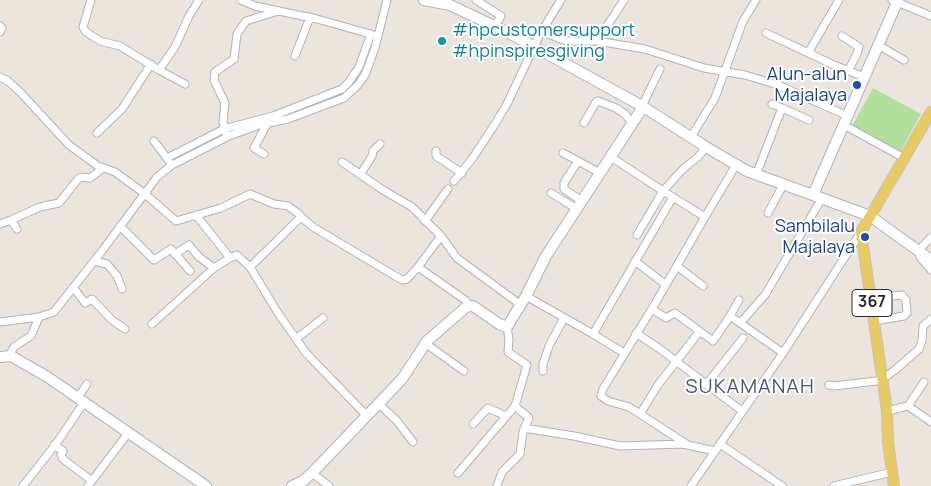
<!DOCTYPE html>
<style>
body{margin:0}
canvas{display:block;background:#ebe5dd}
</style>
<canvas width="931" height="486"></canvas>
<script>
const ctx = document.querySelector('canvas').getContext('2d');
ctx.lineJoin = 'round';
function paint(path, color) {
  ctx.fillStyle = color;
  ctx.fill(path, 'evenodd');
}
function poly(rows) {
  const path = new Path2D();
  for (const r of rows) {
    path.moveTo(r[0], r[1]);
    for (let i = 2; i < r.length; i += 2) path.lineTo(r[i], r[i + 1]);
  }
  return path;
}
function strokePath(path, color, width, dash) {
  ctx.strokeStyle = color;
  ctx.lineWidth = width;
  ctx.lineCap = dash ? 'butt' : 'round';
  ctx.setLineDash(dash || []);
  ctx.stroke(path);
}
function label(font, color, halo, rows, align = 'center') {
  ctx.font = font + ' Manrope,sans-serif';
  ctx.lineWidth = 4;
  ctx.setLineDash([]);
  ctx.textBaseline = 'middle';
  ctx.strokeStyle = halo;
  ctx.fillStyle = color;
  for (const [text, x, y, turn = 0] of rows) {
    ctx.save();
    ctx.translate(x, y);
    ctx.rotate((+turn || 0) * Math.PI / 180);
    ctx.textAlign = isNaN(turn) ? turn : align;
    if (halo) ctx.strokeText(text, 0, 0);
    ctx.fillText(text, 0, 0);
    ctx.restore();
  }
}
paint(poly([
 [873,88,921,114,899,154,851,128]
]), '#b2df9c');
const street = poly([
 [91,0,83,27,86,32,100,41,120,46,159,70,175,47,189,16,199,0],
 [241,0,255,6,317,19,374,35],
 [476,0,501,16,495,26],
 [892,0,931,16],
 [0,26,2,28,0,32],
 [766,33,834,65,864,77],
 [511,34,514,29,518,29,546,33,566,41,597,41,645,49,704,68,745,75,778,85,848,116],
 [842,36,859,47,857,54,848,71],
 [597,41,624,0],
 [878,45,904,60],
 [808,53,839,0],
 [295,56,310,17],
 [159,70,185,84],
 [0,77,8,81,21,93,69,145,98,166,115,172,145,194,176,221,221,208,250,194,274,204,288,206,299,214,301,217,250,267,278,313,306,353,366,415],
 [642,106,660,69],
 [782,108,809,120],
 [584,123,596,102,598,101,616,108,625,114,633,124],
 [844,125,904,158],
 [97,133,122,109,151,64],
 [226,133,223,122,225,103,214,80,215,72,234,59,237,34,246,21,278,11],
 [691,137,715,98,743,21,756,0],
 [154,141,169,161],
 [706,147,698,157,683,169,663,191,705,217,736,165],
 [436,151,436,156,462,173],
 [563,153,578,161],
 [264,154,254,148,268,122],
 [611,157,663,191,637,235],
 [167,158,224,129,273,116,342,89,349,82,359,67,371,34],
 [342,162,383,190,412,207,441,236,457,258,521,305],
 [360,175,372,156,373,151,380,144],
 [756,175,782,108,772,104],
 [454,181,472,159,495,124,507,104,541,32,561,0],
 [551,193,577,209],
 [582,201,564,189,564,183,578,161,600,173],
 [768,213,783,185],
 [196,215,230,258,237,255,250,267],
 [301,217,313,227,402,280,407,279,418,267,465,300,469,306],
 [11,220,40,207,59,203,78,179,81,177,90,178,103,168],
 [425,221,448,189],
 [0,224,11,220,17,229],
 [120,226,154,260,171,249,190,271],
 [931,237,919,250,920,257,931,270],
 [175,254,189,245,199,257,214,268,230,258],
 [94,261,107,264,117,276,122,289],
 [635,261,666,285],
 [677,266,703,286],
 [418,267,441,236],
 [73,287,85,303,92,299,112,320,125,329],
 [526,296,593,334,673,197],
 [871,298,902,295,906,300,907,313,904,316,874,321],
 [652,309,666,318,675,313,713,341,730,316,739,300],
 [730,316,783,353],
 [0,322,39,317,54,312,102,251,157,177,172,165,229,136,259,125,288,119,344,98,357,86,365,75,375,48,387,0],
 [741,322,765,295,822,198],
 [152,324,214,268],
 [699,332,658,385,640,414,629,407,608,401,601,396,603,389,656,302,705,217],
 [636,333,660,349,742,411],
 [593,334,624,353],
 [296,339,323,318],
 [425,343,464,371],
 [11,356,12,350,15,346,31,336,39,317],
 [543,371,543,364,549,346,564,318],
 [706,385,743,338],
 [829,385,834,386,876,381,881,380,895,370,919,349,922,341,923,326,931,319],
 [78,397,87,384],
 [378,403,397,421,413,442],
 [908,406,924,382],
 [887,411,908,406,931,422],
 [640,414,688,445],
 [473,424,488,408,506,416],
 [524,428,574,436,620,446,683,444,715,451],
 [720,444,782,486],
 [54,445,63,451,61,455,63,459,92,481],
 [312,473,329,486],
 [458,473,515,406],
 [23,486,56,444,85,401],
 [88,486,129,432],
 [497,486,502,472,520,454,523,432,529,418,515,406,527,365,508,352,509,339,507,327],
 [691,486,783,353,861,232],
 [834,486,892,472]
]);
const secondary = poly([
 [424,0,450,5,511,34,642,106,706,147,747,171,870,216,931,260],
 [813,195,898,0],
 [0,357,11,356,46,376,206,486],
 [292,486,303,481,312,473,402,379,427,341,465,308,469,306,473,306,499,324,507,327,526,296,546,256,643,107]
]);
const primary = poly([
 [894,486,888,442,887,411,861,232,931,112]
]);
strokePath(street, '#b0b3bd', 9);
strokePath(secondary, '#b0b3bd', 12);
strokePath(primary, '#c3c3c3', 12);
strokePath(street, '#fff', 7);
strokePath(secondary, '#fff', 10);
strokePath(primary, '#e9cb64', 10);
for (const [x, y, r, color] of [
 [442,41,5,"#0f9aa8"],
 [857,85,5,"#1a4fb4"],
 [865,237,5,"#1a4fb4"]
]) {
  const dot = new Path2D();
  dot.arc(x, y, r, 0, 2 * Math.PI);
  ctx.fillStyle = color;
  ctx.fill(dot);
  strokePath(dot, '#fff', 2);
}
for (const [x, y, w] of [
 [872,303,40]
]) {
  const box = new Path2D();
  box.roundRect(x - w / 2, y - 13.5, w, 27, 4);
  ctx.fillStyle = '#fff';
  ctx.fill(box);
  strokePath(box, '#2a2a2a', 1);
}
label('bold 16px', '#2a2a2a', null, [
 ["367",872,303]
]);
label('18px', '#0d838f', '#fff', [
 ["#hpcustomersupport",452,31],
 ["#hpinspiresgiving",452,52]
], 'left');
label('18px', '#164399', '#fff', [
 ["Alun-alun",847,75],
 ["Majalaya",847,96],
 ["Sambilalu",855,227],
 ["Majalaya",855,248]
], 'right');
ctx.letterSpacing = '1px';
label('20px', '#4d5478', '#fff', [
 ["SUKAMANAH",750,387]
]);
ctx.letterSpacing = '0px';
</script>
